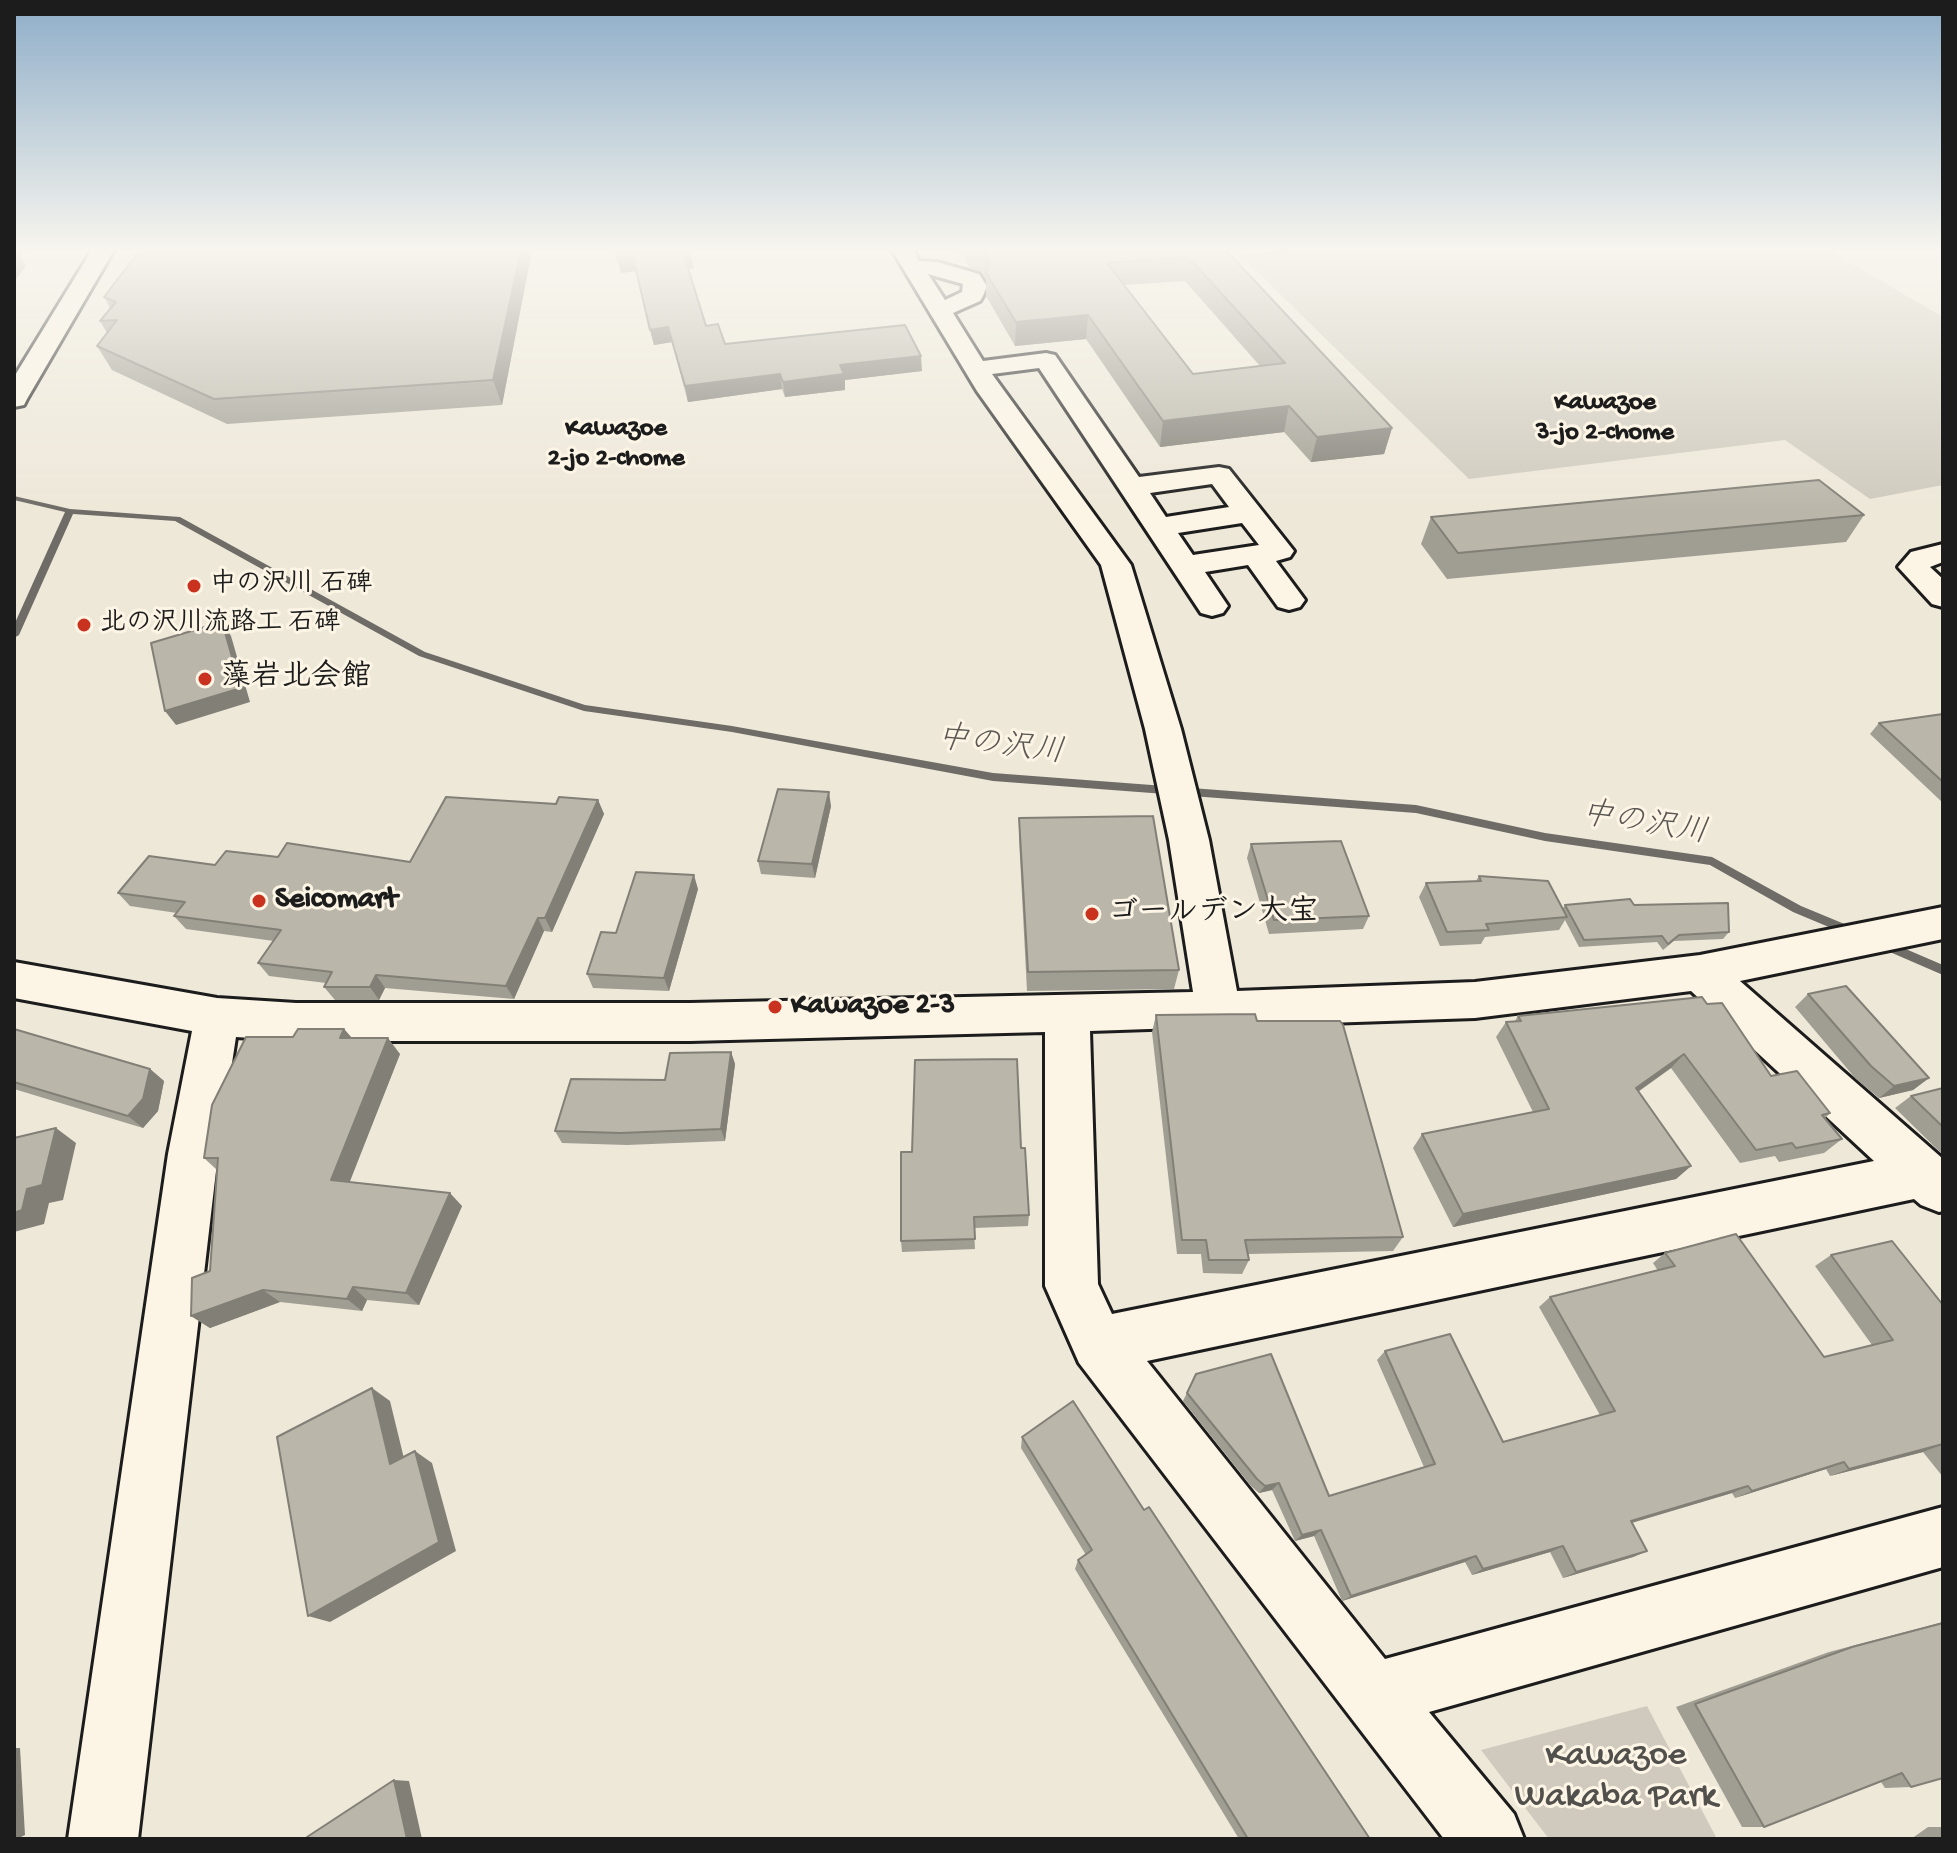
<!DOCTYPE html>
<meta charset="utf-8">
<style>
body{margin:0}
#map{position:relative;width:1957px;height:1853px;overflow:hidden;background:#eee8d9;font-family:"Gochi Hand",sans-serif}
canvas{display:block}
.frame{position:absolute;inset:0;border:16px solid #1c1c1c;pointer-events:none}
</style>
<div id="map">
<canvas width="1957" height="1853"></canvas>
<div class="frame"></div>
</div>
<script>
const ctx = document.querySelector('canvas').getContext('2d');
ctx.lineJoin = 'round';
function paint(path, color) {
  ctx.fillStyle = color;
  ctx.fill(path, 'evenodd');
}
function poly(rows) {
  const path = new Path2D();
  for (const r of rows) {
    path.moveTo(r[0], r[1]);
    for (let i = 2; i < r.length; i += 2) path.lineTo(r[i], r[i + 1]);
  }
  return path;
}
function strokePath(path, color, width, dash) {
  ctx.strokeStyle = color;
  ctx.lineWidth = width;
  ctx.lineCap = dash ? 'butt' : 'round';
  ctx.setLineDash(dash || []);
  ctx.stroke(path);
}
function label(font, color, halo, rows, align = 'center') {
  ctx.font = font + ' "Gochi Hand","Klee One",sans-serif';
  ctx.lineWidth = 6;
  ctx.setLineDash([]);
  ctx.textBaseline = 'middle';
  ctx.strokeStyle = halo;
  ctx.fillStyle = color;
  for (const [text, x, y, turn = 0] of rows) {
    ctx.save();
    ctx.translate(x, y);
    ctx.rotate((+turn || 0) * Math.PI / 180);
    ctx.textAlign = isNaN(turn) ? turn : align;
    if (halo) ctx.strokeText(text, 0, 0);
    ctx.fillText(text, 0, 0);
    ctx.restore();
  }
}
paint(poly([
 [1288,250,1828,250,1943,317,1943,485,1870,499,1785,440,1469,479,1240,255],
 [1647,1706,1717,1839,1549,1839,1481,1750]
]), '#cfcabd');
paint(poly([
 [14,496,70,509,180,517,425,652,585,705,732,726,993,773,1416,805,1545,833,1712,857,1801,906,1859,930,1861,933,1859,936,1855,938,1793,912,1710,865,1545,841,1416,813,993,781,732,732,584,711,419,656,175,521,73,514,19,635,14,638,14,625,65,512,14,500,14,496],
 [1880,938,1943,965,1943,975,1876,946,1874,943,1876,940,1880,938]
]), '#6f6c67');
const minor = poly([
 [892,250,913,250,919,261,937,262,979,274,987,286,983,296,980,301,953,313,983,361,1046,353,1055,355,1139,477,1219,467,1229,469,1294,551,1290,557,1276,561,1305,600,1300,607,1289,610,1278,607,1248,565,1205,572,1228,606,1223,613,1212,616,1201,613,1039,368,992,374,1131,565,1181,729,1209,840,1237,991,1475,982,1700,955,1943,907,1943,939,1740,981,1942,1158,1943,1211,1939,1212,1921,1205,1914,1199,1147,1361,1385,1659,1943,1507,1943,1567,1429,1712,1514,1814,1524,1839,1444,1839,1079,1363,1045,1286,1045,1032,690,1041,296,1041,236,1037,218,1154,138,1839,68,1839,168,1154,192,1031,14,998,14,962,217,998,296,1003,690,1003,1193,992,1169,840,1145,729,1101,565,977,391,892,250],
 [928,274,963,284,962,292,945,300,928,274],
 [1212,484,1229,507,1166,517,1150,493,1212,484],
 [1242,523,1259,545,1193,555,1178,533,1242,523],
 [1691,991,1874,1161,1112,1314,1098,1284,1090,1031,1475,1018,1691,991],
 [1943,544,1943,562,1930,567,1943,579,1943,607,1932,604,1898,567,1911,552,1943,544]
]);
const major = poly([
 [92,250,114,250,27,399,24,405,14,407,14,377,92,250]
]);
strokePath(minor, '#1c1c1c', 6);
strokePath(major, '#1c1c1c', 6);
paint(minor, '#fcf5e5');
paint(major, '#fcf5e5');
paint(poly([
 [140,250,532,250,502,405,227,424,112,370,97,346,107,333,100,321,110,308,104,297],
 [959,250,1243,250,1227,252,1392,428,1384,454,1311,462,1284,432,1160,447,1086,339,1015,346,986,296,986,279,982,272,970,268],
 [1185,281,1260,366,1193,374,1124,285],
 [617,258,694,268,688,269,706,326,725,344,922,371,845,380,845,390,785,397,782,389,688,402,672,342,654,345,636,271,621,273],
 [1864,515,1846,542,1447,579,1421,544,1431,517],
 [1943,714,1943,803,1870,734,1879,723],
 [598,800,604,814,552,932,544,931,514,999,385,988,379,1000,335,1000,324,987,326,983,269,976,258,963,274,941,186,929,174,916,177,913,130,906,118,893,215,865,278,857,410,862,556,804],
 [831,806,815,878,761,874,758,861],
 [1019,818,1179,970,1174,989,1027,991,1019,838],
 [1251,844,1369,916,1363,929,1269,934,1247,858],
 [1479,876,1563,908,1565,905,1634,905,1729,932,1723,939,1674,941,1663,950,1657,942,1579,947,1565,920,1559,930,1485,937,1481,944,1440,946,1419,897,1426,883,1476,881],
 [698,889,669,991,593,988,587,974,616,933],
 [1808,994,1929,1078,1913,1090,1879,1098,1856,1079,1795,1007],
 [1707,1004,1771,1076,1830,1113,1825,1118,1842,1139,1824,1153,1779,1162,1775,1156,1740,1163,1671,1068,1638,1092,1691,1166,1676,1179,1453,1227,1413,1148,1422,1134,1533,1112,1496,1037,1506,1022,1515,1021,1518,1016],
 [1156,1015,1257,1021,1403,1237,1393,1251,1248,1254,1249,1260,1242,1274,1203,1273,1201,1254,1177,1254,1152,1032],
 [14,1029,150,1069,164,1081,158,1111,143,1128,14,1089],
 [344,1029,352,1038,400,1054,349,1182,462,1206,419,1305,367,1300,362,1311,280,1302,210,1328,191,1316,210,1271,217,1170,204,1158,293,1037],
 [731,1052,735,1064,725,1141,627,1145,562,1143,555,1131,665,1080],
 [1943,1088,1943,1155,1895,1108,1911,1096],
 [1021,1148,1029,1215,1028,1226,974,1228,975,1249,902,1252,901,1241],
 [1665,1253,1824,1357,1872,1345,1815,1266,1831,1255,1943,1305,1943,1477,1923,1452,1830,1476,1826,1469,1735,1498,1732,1493,1632,1523,1647,1551,1633,1557,1563,1578,1550,1552,1472,1575,1465,1562,1342,1601,1314,1536,1295,1541,1272,1490,1259,1493,1251,1486,1183,1401,1196,1374,1329,1496,1424,1467,1377,1360,1385,1351,1503,1442,1600,1415,1539,1307,1550,1297,1658,1271,1653,1263],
 [1022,1437,1144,1510,1370,1839,1239,1839,1075,1569,1078,1560,1086,1555,1021,1448],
 [1943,1622,1911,1787,1885,1788,1881,1782,1764,1827,1742,1827,1676,1707,1829,1652],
 [1928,1827,1943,1827,1943,1839,1911,1839]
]), '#a09d92');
paint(poly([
 [14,250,25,250,21,258,26,266,14,282],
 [521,250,532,250,502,405,493,380],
 [691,254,694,268,686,269,684,255],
 [633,257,636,271,621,273,617,258],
 [1088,315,1086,339,1015,346,1016,322],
 [668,327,672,342,654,345,650,330],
 [921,356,922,371,845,380,845,390,785,397,783,382,840,365],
 [780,374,782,389,688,402,685,386],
 [1289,406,1284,432,1160,447,1163,421],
 [1392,428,1384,454,1311,462,1317,437],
 [222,622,231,636,250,702,176,725,165,711],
 [829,792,831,806,815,878,812,864],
 [598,800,604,814,552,932,545,918],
 [694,875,698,889,669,991,664,978],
 [538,918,544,931,514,999,506,986],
 [376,975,385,988,379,1000,370,987],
 [344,1029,357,1044,340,1038],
 [388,1038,400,1054,345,1194,331,1180],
 [731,1052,735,1064,725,1141,721,1129],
 [1684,1054,1671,1068,1623,1102,1636,1088],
 [150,1069,164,1081,158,1111,143,1128,128,1116],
 [1929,1078,1913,1090,1879,1098,1894,1086],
 [56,1128,76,1143,63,1200,49,1203,44,1224,14,1232,14,1213,27,1189],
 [1691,1166,1676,1179,1453,1227,1463,1214],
 [450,1193,462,1206,419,1305,406,1293],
 [353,1287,367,1300,362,1311,347,1299],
 [263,1290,280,1302,210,1328,191,1316],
 [372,1388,390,1401,408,1475,390,1464],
 [1943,1444,1923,1452,1830,1476,1849,1469],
 [415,1451,432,1463,456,1551,330,1622,308,1616],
 [1844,1462,1826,1469,1735,1498,1752,1491],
 [1279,1483,1272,1490,1259,1493,1265,1486],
 [1748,1486,1732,1493,1617,1527,1631,1521],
 [1321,1530,1314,1536,1295,1541,1302,1535],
 [1563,1546,1550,1552,1472,1575,1483,1569],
 [1647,1551,1633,1557,1563,1578,1576,1572],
 [1476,1556,1465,1562,1342,1601,1351,1596],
 [14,1748,20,1748,25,1835,17,1839,14,1839],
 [394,1780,409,1781,422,1839,407,1839]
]), '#827f77');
const building = poly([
 [140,250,521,250,493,380,214,399,97,346,117,320,100,321,116,302,104,297,140,250],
 [616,250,690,250,691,254,684,255,706,326,718,324,725,344,905,325,921,356,840,365,844,374,783,382,780,374,685,386,668,327,650,330,633,257,617,258,616,250],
 [982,250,1226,250,1392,428,1317,437,1289,406,1163,421,1088,315,1016,322,986,273,990,261,982,250],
 [1188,257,1285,363,1193,374,1107,263,1188,257],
 [1819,480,1864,515,1458,553,1431,517,1819,480],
 [222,622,241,688,165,711,151,643,222,622],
 [1943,714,1943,782,1879,723,1943,714],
 [778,789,829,792,812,864,758,861,778,789],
 [446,797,556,804,559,797,598,800,545,918,538,918,506,986,376,975,370,987,324,987,332,972,258,963,281,930,174,916,185,902,118,893,149,856,215,865,226,851,278,857,287,843,410,862,446,797],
 [1153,816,1179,970,1028,972,1019,818,1153,816],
 [1341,841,1369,916,1274,920,1251,844,1341,841],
 [636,872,694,875,664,978,587,974,601,932,616,933,636,872],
 [1479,876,1548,881,1567,917,1486,924,1489,930,1447,932,1426,883,1481,881,1479,876],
 [1630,899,1634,905,1728,903,1729,932,1679,935,1668,944,1662,936,1584,940,1565,905,1630,899],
 [1846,986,1929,1078,1894,1086,1871,1066,1808,994,1846,986],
 [1702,997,1707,1004,1722,1003,1771,1076,1797,1071,1830,1113,1822,1115,1842,1139,1796,1148,1792,1143,1756,1150,1684,1054,1636,1088,1691,1166,1463,1214,1422,1134,1549,1109,1506,1022,1521,1021,1518,1016,1702,997],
 [1255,1014,1257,1021,1340,1021,1343,1025,1403,1237,1245,1240,1249,1260,1209,1260,1206,1240,1182,1240,1156,1015,1255,1014],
 [14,1029,150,1069,143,1099,128,1116,14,1082,14,1029],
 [298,1029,344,1029,340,1038,388,1038,331,1180,450,1193,406,1293,353,1287,347,1299,263,1290,191,1316,192,1278,210,1271,218,1158,204,1158,212,1105,246,1037,293,1037,298,1029],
 [731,1052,721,1129,620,1133,555,1131,571,1079,665,1080,670,1053,731,1052],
 [1017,1059,1021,1148,1025,1148,1029,1215,974,1217,975,1239,901,1241,901,1152,912,1152,915,1060,1017,1059],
 [1943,1088,1943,1127,1911,1096,1943,1088],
 [56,1128,42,1185,27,1189,22,1210,14,1213,14,1138,56,1128],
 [1736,1234,1824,1357,1893,1340,1831,1255,1892,1241,1943,1305,1943,1444,1849,1469,1844,1462,1752,1491,1748,1486,1631,1521,1647,1551,1576,1572,1563,1546,1483,1569,1476,1556,1351,1596,1321,1530,1302,1535,1279,1483,1265,1486,1257,1479,1187,1393,1196,1374,1271,1354,1329,1496,1435,1464,1385,1351,1450,1334,1503,1442,1615,1411,1550,1297,1675,1266,1665,1253,1736,1234],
 [372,1388,390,1464,415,1451,439,1542,308,1616,277,1437,372,1388],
 [1073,1401,1144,1510,1149,1507,1370,1839,1248,1839,1078,1560,1092,1550,1022,1437,1073,1401],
 [1943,1623,1943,1778,1911,1787,1902,1773,1764,1827,1695,1704,1852,1647,1943,1623],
 [394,1780,407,1839,308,1839,307,1837,394,1780]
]);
paint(building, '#bab6aa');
strokePath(building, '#827f77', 2);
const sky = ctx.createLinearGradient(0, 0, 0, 510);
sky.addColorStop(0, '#8eadc8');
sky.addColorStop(0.49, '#f7f5ee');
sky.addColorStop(1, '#f7f5ee00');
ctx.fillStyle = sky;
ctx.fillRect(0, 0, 1957, 510);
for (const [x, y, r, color] of [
 [194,586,8,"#c8321e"],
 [84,625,8,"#c8321e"],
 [205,679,8,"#c8321e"],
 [259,901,8,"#c8321e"],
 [1092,914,8,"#c8321e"],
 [775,1007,8,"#c8321e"]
]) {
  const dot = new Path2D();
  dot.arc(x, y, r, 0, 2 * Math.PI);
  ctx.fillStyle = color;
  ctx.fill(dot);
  strokePath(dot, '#fcf5e5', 3);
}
label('bold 26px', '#1c1c1c', '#fcf5e5', [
 ["Kawazoe",1605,404],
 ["3-jo 2-chome",1605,434],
 ["Kawazoe",616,430],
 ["2-jo 2-chome",616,460]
]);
label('bold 26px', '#1c1c1c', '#fcf5e5', [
 ["中の沢川 石碑",210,586],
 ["北の沢川流路工 石碑",100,625]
], 'left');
label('bold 30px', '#1c1c1c', '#fcf5e5', [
 ["藻岩北会館",221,679],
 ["Seicomart",275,901],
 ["ゴールデン大宝",1108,914],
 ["Kawazoe 2-3",791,1007]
], 'left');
label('italic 32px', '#5b5854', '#fcf5e5', [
 ["中の沢川",1000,748,7],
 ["中の沢川",1644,826,9]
]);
label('36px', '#52504c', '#fcf5e5', [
 ["Kawazoe",1616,1757],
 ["Wakaba Park",1616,1798]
]);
</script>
